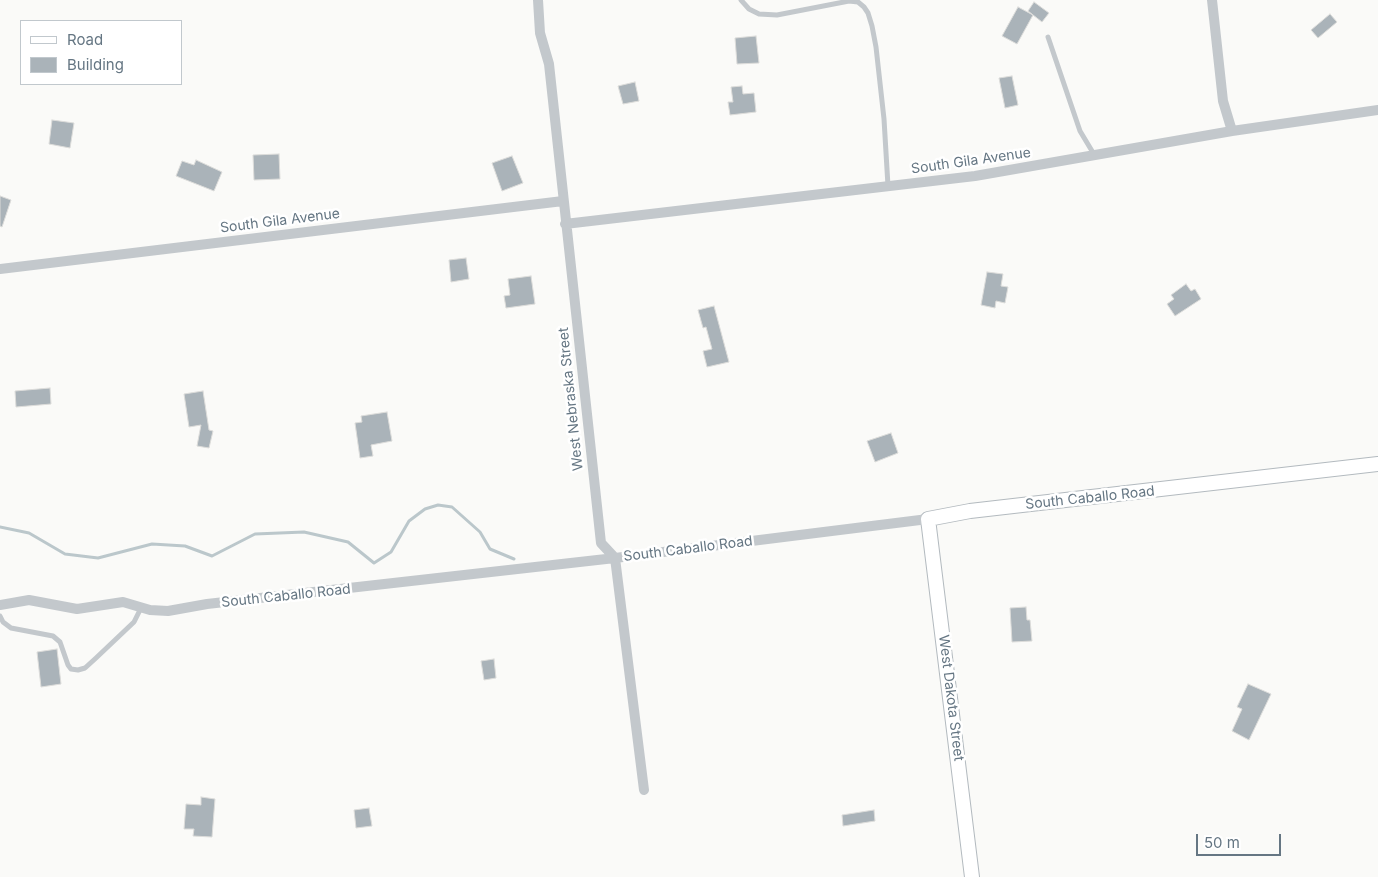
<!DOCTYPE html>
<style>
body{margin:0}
#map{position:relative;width:1378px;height:877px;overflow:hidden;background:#fafaf8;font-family:Inter,sans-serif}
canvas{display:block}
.legend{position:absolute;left:20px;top:20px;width:162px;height:65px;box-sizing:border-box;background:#fff;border:1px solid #c1c8cd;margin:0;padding:6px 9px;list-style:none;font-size:15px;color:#657683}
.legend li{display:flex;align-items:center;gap:10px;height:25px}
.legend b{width:25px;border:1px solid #c1c8cd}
.scale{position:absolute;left:1196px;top:834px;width:85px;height:22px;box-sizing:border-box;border:2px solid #657683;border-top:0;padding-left:6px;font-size:15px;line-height:18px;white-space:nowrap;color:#657683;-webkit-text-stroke:4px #fff;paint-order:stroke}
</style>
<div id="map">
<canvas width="1378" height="877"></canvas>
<ul class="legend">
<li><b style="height:6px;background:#fff"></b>Road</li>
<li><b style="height:14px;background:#aab3b9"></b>Building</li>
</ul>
<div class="scale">50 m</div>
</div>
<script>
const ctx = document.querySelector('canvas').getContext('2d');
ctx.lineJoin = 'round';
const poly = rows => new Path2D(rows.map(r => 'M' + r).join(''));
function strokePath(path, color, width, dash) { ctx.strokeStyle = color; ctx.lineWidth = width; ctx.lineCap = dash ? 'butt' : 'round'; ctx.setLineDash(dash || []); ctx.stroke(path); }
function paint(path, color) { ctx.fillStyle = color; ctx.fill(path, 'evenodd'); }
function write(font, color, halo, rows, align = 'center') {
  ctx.font = font + ' Inter,sans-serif'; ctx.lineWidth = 5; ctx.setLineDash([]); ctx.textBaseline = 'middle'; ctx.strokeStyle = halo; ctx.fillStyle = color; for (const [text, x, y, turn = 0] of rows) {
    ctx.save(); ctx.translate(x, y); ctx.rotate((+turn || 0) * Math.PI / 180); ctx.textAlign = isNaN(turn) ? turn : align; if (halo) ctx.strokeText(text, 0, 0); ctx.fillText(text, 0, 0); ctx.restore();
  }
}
const stream = poly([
 [0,527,29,533,65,554,98,558,152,544,185,546,212,556,255,534,304,532,348,542,374,563,391,552,409,521,425,509,438,505,452,507,480,532,490,549,514,559]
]);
const building = poly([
 [1034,2,1049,13,1042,22,1028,11,1034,2],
 [1018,7,1033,15,1017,44,1002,36,1018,7],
 [1330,14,1337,22,1318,38,1311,30,1330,14],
 [756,36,759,63,737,64,735,38,756,36],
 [1012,76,1018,105,1005,108,999,78,1012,76],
 [635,82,639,101,623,104,618,86,635,82],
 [742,86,743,94,754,93,756,112,730,115,728,102,733,102,731,87,742,86],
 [52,120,74,123,70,148,49,144,52,120],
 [279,154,280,179,254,180,253,155,279,154],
 [512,156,523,183,502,191,492,163,512,156],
 [196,160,222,172,214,191,176,176,182,161,194,165,196,160],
 [0,196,11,200,2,227,0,226,0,196],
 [466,258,469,279,451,282,449,260,466,258],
 [987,272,1003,274,1001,286,1008,287,1005,303,996,301,995,308,981,305,987,272],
 [531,276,535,304,506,308,504,296,510,295,508,279,531,276],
 [1186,284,1191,291,1195,289,1201,299,1175,316,1167,304,1174,299,1171,295,1186,284],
 [714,306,729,362,707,367,703,351,712,349,706,327,703,328,698,310,714,306],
 [50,388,51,404,16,407,15,391,50,388],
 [203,391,209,430,213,431,209,448,197,446,201,425,189,427,184,394,203,391],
 [387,412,392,441,371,445,373,456,360,458,355,423,362,422,361,416,387,412],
 [891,433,898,453,875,462,867,441,891,433],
 [1026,607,1027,620,1030,620,1032,641,1012,642,1010,608,1026,607],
 [57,649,61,684,41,687,37,652,57,649],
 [494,659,496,678,484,680,481,661,494,659],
 [1248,684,1271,694,1249,740,1232,731,1242,709,1237,707,1248,684],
 [201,797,215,799,212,837,193,836,194,829,184,829,186,804,201,805,201,797],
 [369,808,372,826,356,828,354,810,369,808],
 [874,810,875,821,843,826,842,815,874,810]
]);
const lane = poly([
 [741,0,749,9,759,14,777,15,849,1,858,2,864,7,868,13,872,26,876,47,884,119,888,186],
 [1048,37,1080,131,1095,156],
 [0,616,3,622,11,628,53,636,60,642,68,665,71,669,78,670,85,668,96,658,134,622,141,608]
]);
const street = poly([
 [538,0,540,33,549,64,601,543,615,558,644,790],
 [1212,0,1223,101,1232,131],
 [565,224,975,176,1232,131,1378,110],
 [0,269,563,201],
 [0,605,29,600,77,609,123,602,150,610,168,611,207,604,615,558,928,519]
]);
const secondary = poly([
 [972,877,928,519,970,511,1378,464]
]);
const streetNames = [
 ["South Gila Avenue",971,161,-8],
 ["South Gila Avenue",280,221,-7],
 ["West Nebraska Street",571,399,-96],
 ["South Caballo Road",1090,498,-6],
 ["South Caballo Road",688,549,-7],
 ["South Caballo Road",286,596,-6],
 ["West Dakota Street",951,698,83]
];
strokePath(stream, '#bbc7cb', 3);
paint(building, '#aab3b9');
strokePath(building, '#dcdcda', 1);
strokePath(secondary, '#b3babf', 16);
strokePath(lane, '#c3c8cc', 5);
strokePath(street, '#c3c8cc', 10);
strokePath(secondary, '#fff', 14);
write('14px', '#657683', '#fff', streetNames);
</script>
